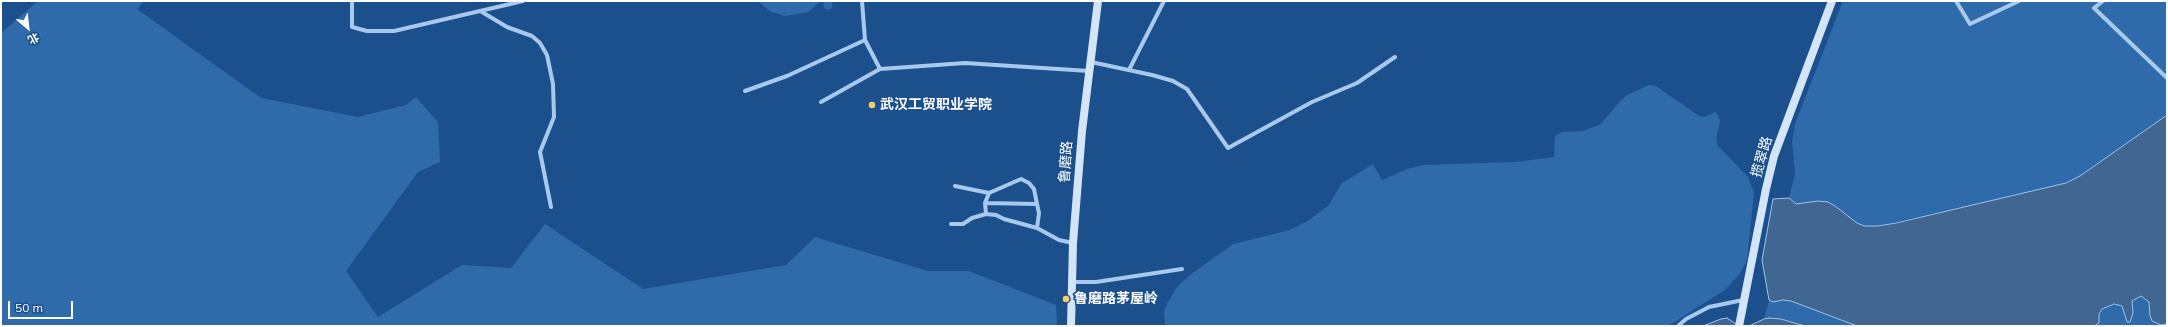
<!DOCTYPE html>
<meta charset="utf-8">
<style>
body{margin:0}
#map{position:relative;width:2168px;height:327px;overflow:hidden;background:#1c508c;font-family:Mulish,"Noto Sans SC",sans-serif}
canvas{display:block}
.frame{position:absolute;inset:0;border:2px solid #fff;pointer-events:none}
.north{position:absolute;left:8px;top:8px;width:40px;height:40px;-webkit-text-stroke:3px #1c508c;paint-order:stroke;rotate:152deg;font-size:11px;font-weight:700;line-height:16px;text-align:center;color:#fff}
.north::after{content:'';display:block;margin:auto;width:14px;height:18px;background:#fff;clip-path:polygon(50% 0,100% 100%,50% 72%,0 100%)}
.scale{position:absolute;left:8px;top:301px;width:65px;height:18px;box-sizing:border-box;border:2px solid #fff;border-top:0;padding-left:5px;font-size:12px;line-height:14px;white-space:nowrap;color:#fff;-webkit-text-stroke:3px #1c508c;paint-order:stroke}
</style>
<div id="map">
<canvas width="2168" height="327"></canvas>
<div class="frame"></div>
<div class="north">北</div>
<div class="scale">50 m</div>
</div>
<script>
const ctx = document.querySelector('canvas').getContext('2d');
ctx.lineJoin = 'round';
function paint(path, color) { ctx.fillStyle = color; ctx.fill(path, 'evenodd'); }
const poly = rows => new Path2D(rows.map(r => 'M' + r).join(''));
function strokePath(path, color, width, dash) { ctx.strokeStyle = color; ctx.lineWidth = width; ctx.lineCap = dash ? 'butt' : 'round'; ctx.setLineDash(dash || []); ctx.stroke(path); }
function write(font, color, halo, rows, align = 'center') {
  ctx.font = font + ' Mulish,"Noto Sans SC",sans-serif'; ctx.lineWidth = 3.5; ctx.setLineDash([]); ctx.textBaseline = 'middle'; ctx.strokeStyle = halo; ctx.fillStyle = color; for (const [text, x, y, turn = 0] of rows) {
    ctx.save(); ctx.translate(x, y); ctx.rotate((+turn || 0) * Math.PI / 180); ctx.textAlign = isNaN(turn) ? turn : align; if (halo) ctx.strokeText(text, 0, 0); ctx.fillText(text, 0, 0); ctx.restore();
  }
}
const green = poly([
 '823.5 5a4.5 4.5 0 1 1 9 0a4.5 4.5 0 1 1-9 0Z',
 [38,1,144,1,137,9,261,98,358,117,406,105,416,97,438,122,440,162,418,172,346,271,378,317,462,265,511,268,545,224,643,289,786,265,815,237,928,271,969,271,1056,305,1057,326,1,326,1,33],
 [758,1,821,1,808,12,786,16,771,12],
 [1843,1,2167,1,2167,115,2080,176,2066,183,2043,189,1878,226,1864,226,1857,223,1835,206,1818,201,1796,204,1789,198,1795,174,1792,141,1795,124],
 [1649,85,1656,86,1699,116,1704,117,1716,112,1720,121,1716,140,1718,146,1748,177,1754,193,1747,260,1740,274,1725,290,1668,326,1165,326,1164,312,1167,304,1176,288,1190,275,1233,244,1290,230,1306,222,1328,206,1342,183,1373,164,1382,180,1407,169,1423,165,1515,162,1554,157,1555,136,1562,132,1583,131,1601,124,1619,102,1627,95],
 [2141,296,2149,302,2150,316,2161,325,2167,324,2167,326,2094,326,2099,321,2099,314,2102,309,2114,304,2122,306,2126,312,2126,319,2132,309,2132,301],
 [1769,300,1773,302,1783,300,1791,301,1857,326,1805,326,1794,322,1764,319]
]);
const water = poly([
 [2167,115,2167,324,2161,325,2152,321,2150,316,2149,302,2141,296,2132,301,2133,313,2130,322,2127,322,2122,306,2114,304,2102,309,2099,314,2099,323,2094,326,1857,326,1791,301,1783,300,1773,302,1769,300,1762,260,1773,199,1789,198,1796,204,1818,201,1828,202,1835,206,1857,223,1864,226,1878,226,1896,223,2066,183,2080,176,2167,115],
 [1727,318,1739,326,1703,326,1721,319,1727,318],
 [1769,318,1781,319,1805,326,1749,326,1764,319,1769,318]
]);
const street = poly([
 [352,1,352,27,367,31,394,31,523,1],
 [862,1,865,40],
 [1956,1,1970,24,2019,1],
 [2103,1,2094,8,2167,78],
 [482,12,507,27,532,36,540,43,547,55,553,84,554,117,540,152,551,207],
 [1091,62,1152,75,1173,81,1187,89,1228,148,1312,102,1357,83,1395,57],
 [1129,70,1164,1],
 [745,91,787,76,865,40,880,69],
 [821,102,880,69,965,63,1089,71],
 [955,186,989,193],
 [985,203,989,193,1021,179,1029,183,1034,189,1037,204],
 [986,214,985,203,1037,204,1039,213,1037,228],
 [951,224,963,224,972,218,986,214,996,215,1004,219,1037,228,1059,240,1073,243],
 [1072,282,1096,282,1182,269],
 [1678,326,1686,319,1709,307,1743,300]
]);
const secondary = poly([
 [1071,326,1073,243,1082,131,1098,1],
 [1739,326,1766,189,1774,156,1832,1]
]);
const markers = [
 [872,105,4,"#fdcd66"],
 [1066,299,4,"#fdcd66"]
];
const poiNames = [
 ["武汉工贸职业学院",880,105],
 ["鲁磨路茅屋岭",1074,299]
];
const streetNames = [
 ["揽翠路",1762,157,-74],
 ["鲁磨路",1066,162,-86]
];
paint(green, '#2f6aaa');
paint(water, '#406691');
strokePath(water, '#9bc4ef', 1);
strokePath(street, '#a8c9ed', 4);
strokePath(secondary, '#d4e5f9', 8);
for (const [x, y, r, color] of markers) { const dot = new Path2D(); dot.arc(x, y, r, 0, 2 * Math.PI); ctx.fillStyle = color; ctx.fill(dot); strokePath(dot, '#1c508c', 1.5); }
write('bold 14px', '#fff', '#1c508c', poiNames, 'left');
write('14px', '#fff', '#1c508c', streetNames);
</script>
